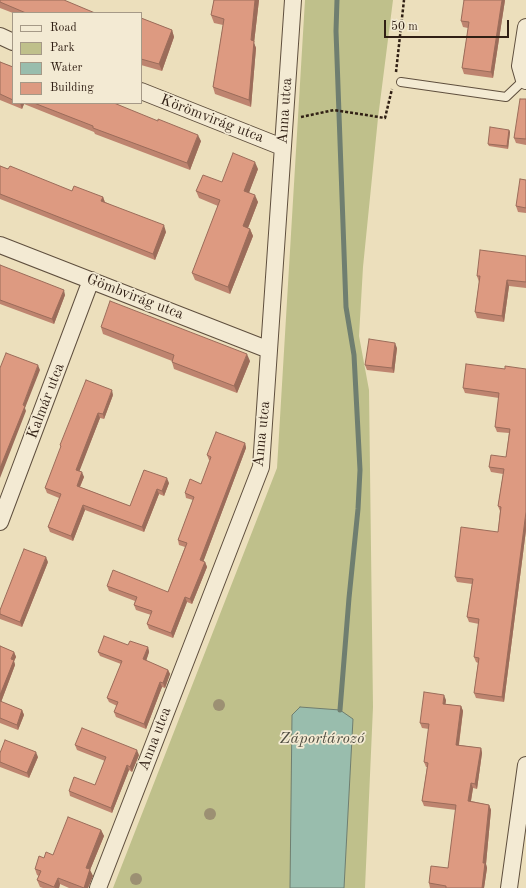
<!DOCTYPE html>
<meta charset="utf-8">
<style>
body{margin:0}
#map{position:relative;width:526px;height:888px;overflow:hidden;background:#ecdfbc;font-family:"Old Standard TT",serif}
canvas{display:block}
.legend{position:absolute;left:12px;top:12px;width:130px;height:92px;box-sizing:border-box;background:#f3ead3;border:1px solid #a59987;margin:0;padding:5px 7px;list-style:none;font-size:12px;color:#301f14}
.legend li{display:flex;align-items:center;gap:8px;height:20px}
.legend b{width:20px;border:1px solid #a59987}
.scale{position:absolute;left:384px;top:20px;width:125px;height:18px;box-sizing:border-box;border:2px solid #301f14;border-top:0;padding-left:5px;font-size:12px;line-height:14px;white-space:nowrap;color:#301f14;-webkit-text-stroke:3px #f3ead3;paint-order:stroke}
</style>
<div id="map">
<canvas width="526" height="888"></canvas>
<ul class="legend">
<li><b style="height:5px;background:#f3ead3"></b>Road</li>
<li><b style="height:11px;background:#bfc08b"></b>Park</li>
<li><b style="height:11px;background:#99bdad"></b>Water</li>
<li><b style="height:11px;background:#dd9a81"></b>Building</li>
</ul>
<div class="scale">50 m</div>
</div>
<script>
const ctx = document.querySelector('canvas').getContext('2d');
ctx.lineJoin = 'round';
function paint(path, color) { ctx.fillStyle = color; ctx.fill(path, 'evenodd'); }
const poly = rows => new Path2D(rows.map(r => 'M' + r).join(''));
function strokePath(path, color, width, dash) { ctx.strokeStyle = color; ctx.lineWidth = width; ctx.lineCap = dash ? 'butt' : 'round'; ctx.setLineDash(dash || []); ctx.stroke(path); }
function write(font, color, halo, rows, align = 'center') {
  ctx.font = font + ' "Old Standard TT",serif'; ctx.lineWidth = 3.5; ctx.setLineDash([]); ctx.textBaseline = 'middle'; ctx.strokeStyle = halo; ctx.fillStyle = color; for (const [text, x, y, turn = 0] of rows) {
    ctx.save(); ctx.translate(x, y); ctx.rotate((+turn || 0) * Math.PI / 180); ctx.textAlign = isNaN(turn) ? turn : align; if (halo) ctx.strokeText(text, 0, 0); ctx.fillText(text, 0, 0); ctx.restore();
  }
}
const green = poly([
 [305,0,393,0,378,118,363,267,359,336,369,390,373,707,365,888,113,888,277,468]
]);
const water = poly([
 [300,707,340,710,353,719,344,888,290,888,292,715,300,707]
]);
const stream = poly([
 [337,0,336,31,346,307,354,355,360,470,358,509,349,598,340,710]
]);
const path = poly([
 [396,72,404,0],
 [301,117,334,110,385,118,392,89]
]);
const service = poly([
 [401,82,506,97,524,80]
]);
const minor = poly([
 [526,27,520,66,524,80,526,81],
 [0,36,13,42],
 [141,91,282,147],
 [0,245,269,350],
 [0,522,91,280],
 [98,888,261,467,293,0],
 [509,888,526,765]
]);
const trees = [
 [219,705],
 [210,814],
 [136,879]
];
const wall = poly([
 [0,0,95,13,13,13,0,8],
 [214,0,259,0,254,43,256,48,251,107,215,94,213,87,223,25,214,23,211,15],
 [505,0,493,78,464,74,462,68,468,28,463,27,461,21],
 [141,18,172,30,174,37,162,71,141,65],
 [0,62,13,67,13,103,114,103,201,141,190,170,95,134,94,132,24,104,22,109,0,100],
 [526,99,526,145,516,143,514,138],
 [509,130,510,132,508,149,489,146,488,144],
 [0,166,72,191,103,197,105,202,166,232,155,260,0,199],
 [258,169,249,192,258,202,248,228,250,229,253,236,230,294,195,280,192,273,218,206,199,198,196,191],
 [526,180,526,213,518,212,516,206],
 [526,256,526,288,509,286,504,322,477,318,475,312,479,282,477,276],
 [0,265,65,295,54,324,0,304],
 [101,327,250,361,237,393,174,369,172,362,172,361,103,334],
 [397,348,394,373,367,370,365,365],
 [505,369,526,369,526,530,504,702,476,698,474,693,478,663,476,662,474,657,479,624,469,622,467,617,472,584,457,582,455,577,498,532,500,511,498,506,503,474,491,472,489,467,506,457,509,433,497,432,495,427,499,398,465,393,463,388],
 [113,395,104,419,100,418,79,471,84,477,80,487,130,506,144,470,169,483,164,496,159,494,144,532,85,510,73,541,50,532,48,527,59,498,47,493,45,488,61,448,60,445],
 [245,443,246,448,203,562,205,562,207,567,192,604,187,602,173,638,149,629,147,624,151,615,136,610,134,605,135,601,109,591,107,586,168,592,185,547,179,545,178,540,193,500,186,498,185,493,201,484,210,460,209,460,207,455],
 [48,562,22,627,0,619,0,610],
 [128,645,148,647,149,652,146,661,168,670,170,674,165,688,162,687,146,729,116,717,114,712,117,706,109,702,107,698,121,664,100,656,98,652],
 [0,646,14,652,16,657,14,661,15,665,1,702,22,710,24,715,18,730,0,723],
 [446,700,445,704,461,706,463,711,459,745,481,748,482,753,477,789,473,788,471,801,489,805,491,810,486,864,487,868,484,888,430,888,429,883,448,868,456,810,424,806,422,801,427,767,426,767,424,762,429,729,422,728,420,723],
 [75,745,139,755,132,772,129,770,112,813,70,796,69,791,95,785,105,761,77,750],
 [0,753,38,757,29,778,0,767],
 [101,830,104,836,90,870,93,876,88,888,69,888,60,884,59,888,43,888,40,887,37,880,39,876,37,875,35,869,44,858,53,855]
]);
const shadedWall = poly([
 [255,0,259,0,254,43,256,48,251,107,249,100,251,40],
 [502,0,505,0,493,78,491,72],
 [172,30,174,37,162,71,159,64],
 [20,103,24,103,24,104,22,109],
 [509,130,510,132,508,149,507,146],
 [198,135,201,141,190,170,187,163],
 [255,162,258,169,247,198,244,191],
 [255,195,258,202,246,233,243,226],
 [103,197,105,203,101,201],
 [164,225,166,232,155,260,153,254],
 [250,229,253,236,230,294,228,287],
 [507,280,509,286,504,322,502,316],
 [64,290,65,295,54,324,52,319],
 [395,343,397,348,394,373,392,368],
 [247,354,250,361,237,393,234,386],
 [38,365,40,370,25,408,26,411,0,478,0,468,23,405],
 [112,390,113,395,104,419,103,414],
 [98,413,100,418,78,475,76,470],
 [245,443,246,448,202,565,200,560],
 [82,472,84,477,78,491,77,486],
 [167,478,169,483,164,496,162,491],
 [157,489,159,494,144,532,142,527],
 [83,505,85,510,73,541,71,536],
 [526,512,526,530,504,702,502,697],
 [46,557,48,562,22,627,20,622],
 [205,562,207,567,192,604,190,599],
 [185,597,187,602,173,638,171,633],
 [148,647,149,652,145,664,143,659],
 [14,652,16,657,14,661,15,665,0,705,0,695],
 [168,670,170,674,165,688,163,683],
 [160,682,162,687,146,729,144,724],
 [444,695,446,700,445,709,443,704],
 [461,706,463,711,458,750,456,745],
 [22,710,24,715,18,730,17,725],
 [481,748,482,753,477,789,475,784],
 [137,750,139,755,132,772,130,767],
 [36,752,38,757,29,778,27,773],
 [127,765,129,770,112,813,111,808],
 [471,783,473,788,470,806,468,801],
 [489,805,491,810,486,864,487,868,484,888,482,888,483,863],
 [101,830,104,836,90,870,93,876,88,888,84,888,86,868],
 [58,878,60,884,59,888,55,888,54,887]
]);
const building = poly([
 [0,0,64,0,95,13,26,13,0,2,0,0],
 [214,0,255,0,251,40,254,41,249,100,213,87,224,19,211,15,214,0],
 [464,0,502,0,491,72,462,68,469,22,461,21,464,0],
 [141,18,172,30,159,64,141,59,141,18],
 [0,62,13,67,13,100,0,94,0,62],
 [520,99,526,99,526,139,514,138,520,99],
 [34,103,114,103,158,121,158,119,198,135,187,163,93,128,93,126,34,103],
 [490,127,509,130,507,146,488,144,490,127],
 [233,153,255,162,244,191,255,195,243,226,250,229,228,287,192,273,220,200,196,191,203,175,222,182,233,153],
 [0,166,8,169,10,166,72,191,74,186,103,197,101,201,164,225,153,254,0,194,0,166],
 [520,179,526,180,526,208,516,206,520,179],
 [480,250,526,256,526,282,507,280,502,316,475,312,480,276,477,276,480,250],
 [0,265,64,290,52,319,0,300,0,265],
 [110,301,247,354,234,386,172,362,174,355,101,327,110,301],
 [369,339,395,343,392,368,365,365,369,339],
 [6,353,38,365,23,405,25,406,0,468,0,368,6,353],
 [466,364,505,369,505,366,526,369,526,512,502,697,474,693,479,658,474,657,479,619,467,617,473,579,455,577,461,527,498,532,501,507,498,506,504,469,489,467,491,455,506,457,510,429,495,427,499,393,463,388,466,364],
 [86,380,112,390,103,414,98,413,76,470,82,472,77,486,130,506,144,470,167,478,162,491,157,489,142,527,83,505,71,536,48,527,61,494,45,488,61,446,60,445,86,380],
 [216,432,245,443,200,560,205,562,190,599,185,597,171,633,147,624,152,611,134,605,137,597,107,586,113,570,168,592,187,543,178,540,194,497,185,493,190,479,201,484,211,457,207,455,216,432],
 [24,549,46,557,20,622,0,614,0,610,24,549],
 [104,636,128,645,130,641,148,647,143,659,168,670,163,683,160,682,144,724,114,712,118,702,107,698,122,661,98,652,104,636],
 [0,646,14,652,11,659,14,660,0,695,0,646],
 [424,692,444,695,443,704,461,706,456,745,481,748,475,784,471,783,468,801,489,805,483,863,485,863,482,888,446,888,446,886,429,883,431,866,448,868,456,805,422,801,428,763,424,762,429,724,420,723,424,692],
 [0,701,22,710,17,725,0,718,0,701],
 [82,728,137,750,130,767,127,765,111,808,69,791,74,777,95,785,106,757,75,745,82,728],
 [5,740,36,752,27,773,0,762,0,753,5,740],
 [68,817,101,830,86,868,90,869,84,888,58,878,54,887,37,880,41,871,35,869,39,856,44,858,46,852,53,855,68,817]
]);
const streetNames = [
 ["Anna utca",285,111,-86],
 ["Körömvirág utca",212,119,21],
 ["Gömbvirág utca",135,297,21],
 ["Kalmár utca",46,401,-69],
 ["Anna utca",262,434,-84],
 ["Anna utca",155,739,-69]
];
const waterNames = [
 ["Záportározó",322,739]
];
paint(green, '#bfc08b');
paint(water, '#99bdad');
strokePath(water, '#6f7e70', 1);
strokePath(stream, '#6f7e70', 5);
strokePath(service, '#5f4f3e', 10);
strokePath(minor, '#5f4f3e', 18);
strokePath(path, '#301f14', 2.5, [3, 2]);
strokePath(service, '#f3ead3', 8);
strokePath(minor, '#f3ead3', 16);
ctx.fillStyle = '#9c9073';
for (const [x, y] of trees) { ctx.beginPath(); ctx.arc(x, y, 6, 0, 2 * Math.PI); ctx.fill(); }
paint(wall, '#be846f');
paint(shadedWall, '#9b6c5a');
paint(building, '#dd9a81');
strokePath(building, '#9b6c5a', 1);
write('15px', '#301f14', '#f3ead3', streetNames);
write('italic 16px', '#504e42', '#f3ead3', waterNames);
</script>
